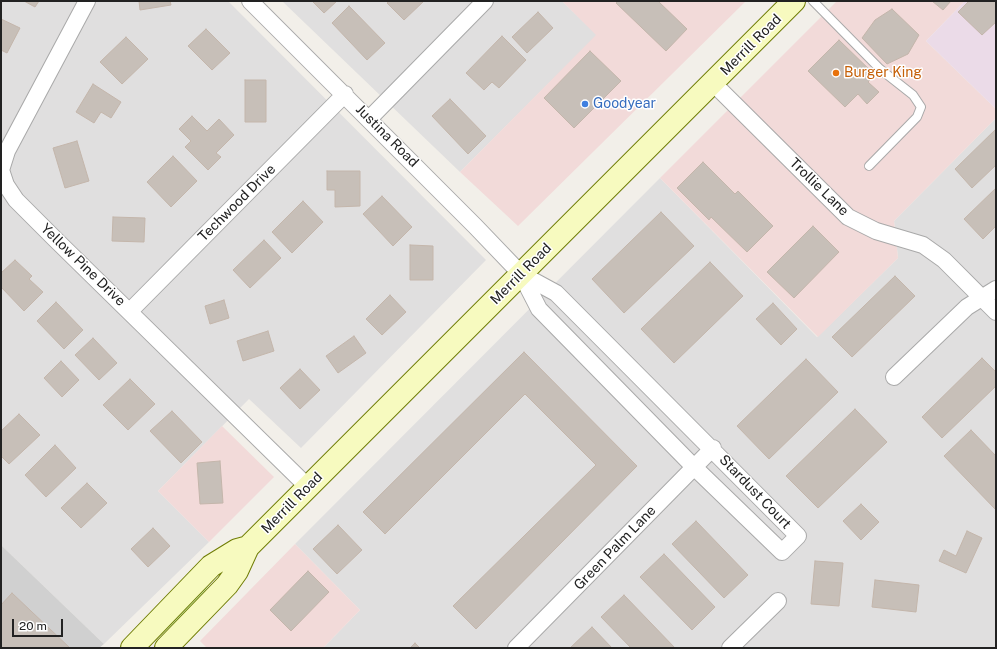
<!DOCTYPE html>
<style>
body{margin:0}
#map{position:relative;width:997px;height:649px;overflow:hidden;background:#f2efe9;font-family:"Public Sans",sans-serif}
canvas{display:block}
.frame{position:absolute;inset:0;border:2px solid #222;pointer-events:none}
.scale{position:absolute;left:12px;top:619px;width:51px;height:18px;box-sizing:border-box;border:2px solid #222;border-top:0;padding-left:5px;font-size:12px;line-height:14px;white-space:nowrap;color:#222;-webkit-text-stroke:3px #fff;paint-order:stroke}
</style>
<div id="map">
<canvas width="997" height="649"></canvas>
<div class="frame"></div>
<div class="scale">20 m</div>
</div>
<script>
const ctx = document.querySelector('canvas').getContext('2d');
ctx.lineJoin = 'round';
function paint(path, color) { ctx.fillStyle = color; ctx.fill(path, 'evenodd'); }
const poly = rows => new Path2D(rows.map(r => 'M' + r).join(''));
function strokePath(path, color, width, dash) { ctx.strokeStyle = color; ctx.lineWidth = width; ctx.lineCap = dash ? 'butt' : 'round'; ctx.setLineDash(dash || []); ctx.stroke(path); }
function write(font, color, halo, rows, align = 'center') {
  ctx.font = font + ' "Public Sans",sans-serif'; ctx.lineWidth = 3; ctx.setLineDash([]); ctx.textBaseline = 'middle'; ctx.strokeStyle = halo; ctx.fillStyle = color; for (const [text, x, y, turn = 0] of rows) {
    ctx.save(); ctx.translate(x, y); ctx.rotate((+turn || 0) * Math.PI / 180); ctx.textAlign = isNaN(turn) ? turn : align; if (halo) ctx.strokeText(text, 0, 0); ctx.fillText(text, 0, 0); ctx.restore();
  }
}
const residential = poly([
 [1,1,228,1,486,260,301,448,249,399,158,491,209,542,104,644,1,545],
 [282,1,562,1,597,35,460,172],
 [996,118,996,648,323,648,360,610,295,544,660,178,817,337,898,258,894,221]
]);
const commercial = poly([
 [562,1,746,1,518,226,460,172,596,35],
 [837,1,965,1,926,41,996,109,996,118,894,221,898,258,818,337,660,178],
 [222,426,274,477,209,542,158,491],
 [295,544,360,610,323,648,207,648,200,641]
]);
const industrial = poly([
 [965,1,996,1,996,109,926,41]
]);
const religious = poly([
 [1,545,104,644,99,648,1,648]
]);
const grass = poly([
 [212,579,202,597,155,641,154,639]
]);
const building = poly([
 [24,1,39,1,35,7,24,1],
 [139,1,170,1,171,5,140,10,139,1],
 [312,1,337,1,324,13,312,1],
 [389,1,424,1,404,20,387,3,389,1],
 [618,1,658,1,687,29,666,51,616,3,618,1],
 [932,1,951,1,943,10,932,1],
 [969,1,996,1,996,22,982,35,958,12,969,1],
 [349,6,385,43,367,60,332,23,349,6],
 [892,9,919,35,908,54,887,64,862,38,875,20,892,9],
 [538,12,553,28,527,53,512,37,538,12],
 [1,19,20,28,7,53,1,50,1,19],
 [206,29,230,53,212,70,188,46,206,29],
 [502,36,526,60,499,88,492,82,484,90,466,73,502,36],
 [126,37,148,59,122,84,100,62,126,37],
 [839,40,875,75,868,82,879,92,867,104,858,94,845,107,808,71,839,40],
 [590,51,621,81,574,128,544,98,590,51],
 [245,80,266,80,266,122,245,122,245,80],
 [93,84,121,102,111,118,101,112,94,123,76,112,93,84],
 [450,99,486,136,468,154,432,116,450,99],
 [192,116,207,131,219,119,234,135,216,153,221,157,208,170,185,147,191,141,179,129,192,116],
 [996,129,996,165,972,188,955,169,996,129],
 [77,141,89,181,65,188,53,148,77,141],
 [173,156,197,181,171,207,147,182,173,156],
 [703,162,735,194,738,191,773,226,747,252,711,217,709,220,677,188,703,162],
 [327,171,360,171,360,206,335,207,335,190,327,190,327,171],
 [996,188,996,226,983,239,964,219,996,188],
 [382,196,412,227,393,246,363,214,382,196],
 [303,201,323,222,292,253,272,232,303,201],
 [661,212,694,246,624,313,592,279,661,212],
 [113,217,145,218,144,242,112,241,113,217],
 [813,226,839,252,794,298,767,272,813,226],
 [264,240,281,258,250,288,233,270,264,240],
 [410,245,433,246,433,280,410,280,410,245],
 [15,260,32,276,29,279,43,292,24,311,1,287,1,273,15,260],
 [710,262,743,296,674,363,641,329,710,262],
 [895,276,915,296,852,357,832,337,895,276],
 [390,295,406,312,382,335,366,319,390,295],
 [224,300,229,318,210,324,205,306,224,300],
 [56,302,83,330,64,349,37,321,56,302],
 [773,303,797,329,781,345,756,319,773,303],
 [268,331,274,351,243,361,237,341,268,331],
 [354,336,366,353,338,373,326,356,354,336],
 [93,338,117,363,99,380,75,355,93,338],
 [524,352,637,466,476,629,453,606,596,465,525,394,385,534,363,512,524,352],
 [982,358,996,372,996,386,942,438,922,417,982,358],
 [806,359,838,392,769,459,737,426,806,359],
 [61,361,79,380,62,397,44,378,61,361],
 [300,369,320,390,300,409,280,388,300,369],
 [130,379,155,404,128,430,103,405,130,379],
 [855,409,887,442,818,508,786,476,855,409],
 [172,411,202,442,181,463,150,431,172,411],
 [19,414,40,435,9,464,1,456,1,431,19,414],
 [971,430,996,456,996,510,944,456,971,430],
 [55,445,76,468,46,497,25,475,55,445],
 [220,461,223,503,200,504,197,463,220,461],
 [87,483,107,503,81,528,61,508,87,483],
 [861,504,879,522,861,540,843,521,861,504],
 [696,521,748,575,724,598,672,544,696,521],
 [338,525,362,550,337,574,313,549,338,525],
 [153,528,170,546,148,567,131,549,153,528],
 [967,531,982,538,966,573,939,561,944,550,956,556,967,531],
 [664,554,715,607,692,630,640,577,664,554],
 [815,561,843,563,839,606,811,604,815,561],
 [308,571,329,592,291,631,270,610,308,571],
 [875,580,919,585,916,612,872,607,875,580],
 [12,593,70,648,1,648,1,605,12,593],
 [624,595,675,648,631,648,601,617,624,595],
 [592,627,612,648,570,648,592,627],
 [415,643,420,648,410,648,415,643]
]);
const lane = poly([
 [813,1,880,69,913,95,921,107,917,117,869,166]
]);
const street = poly([
 [87,1,7,151,1,170,6,185,16,200,55,239,308,487],
 [250,1,475,226,521,274,539,309,694,467,782,552,798,536,556,293,521,274],
 [713,83,848,217,876,231,923,245,944,260,996,312],
 [369,119,485,1],
 [130,311,345,94],
 [894,377,967,307,996,289],
 [516,648,713,448],
 [730,648,778,601]
]);
const secondary = poly([
 [132,648,211,566,237,550,248,547],
 [166,648,227,585,237,571,248,547,794,1]
]);
const markers = [
 [836,73,4,"#e8710a"],
 [585,104,4,"#3f7fe0"]
];
const streetNames = [
 ["Merrill Road",751,45,-45],
 ["Justina Road",387,136,45],
 ["Trollie Lane",819,187,44],
 ["Techwood Drive",237,203,-45],
 ["Yellow Pine Drive",83,265,44],
 ["Merrill Road",521,274,-45],
 ["Stardust Court",755,492,46],
 ["Merrill Road",292,503,-45],
 ["Green Palm Lane",615,548,-46]
];
const foodNames = [
 ["Burger King",844,73]
];
const shopNames = [
 ["Goodyear",593,104]
];
paint(residential, '#e0dfdf');
paint(commercial, '#f2dad9');
paint(industrial, '#ebdbe8');
paint(religious, '#d0d0d0');
paint(grass, '#cdebb0');
paint(building, '#c7bfb8');
strokePath(building, '#c4b6ab', 1);
strokePath(lane, '#a9a9a9', 10);
strokePath(street, '#a9a9a9', 18);
strokePath(secondary, '#707d05', 24);
strokePath(lane, '#fff', 8);
strokePath(street, '#fff', 16);
strokePath(secondary, '#f7fabf', 22);
for (const [x, y, r, color] of markers) { const dot = new Path2D(); dot.arc(x, y, r, 0, 2 * Math.PI); ctx.fillStyle = color; ctx.fill(dot); strokePath(dot, '#fff', 1.5); }
write('14px', '#222', '#fff', streetNames);
write('14px', '#c56008', '#fff', foodNames, 'left');
write('14px', '#366cbe', '#fff', shopNames, 'left');
</script>
